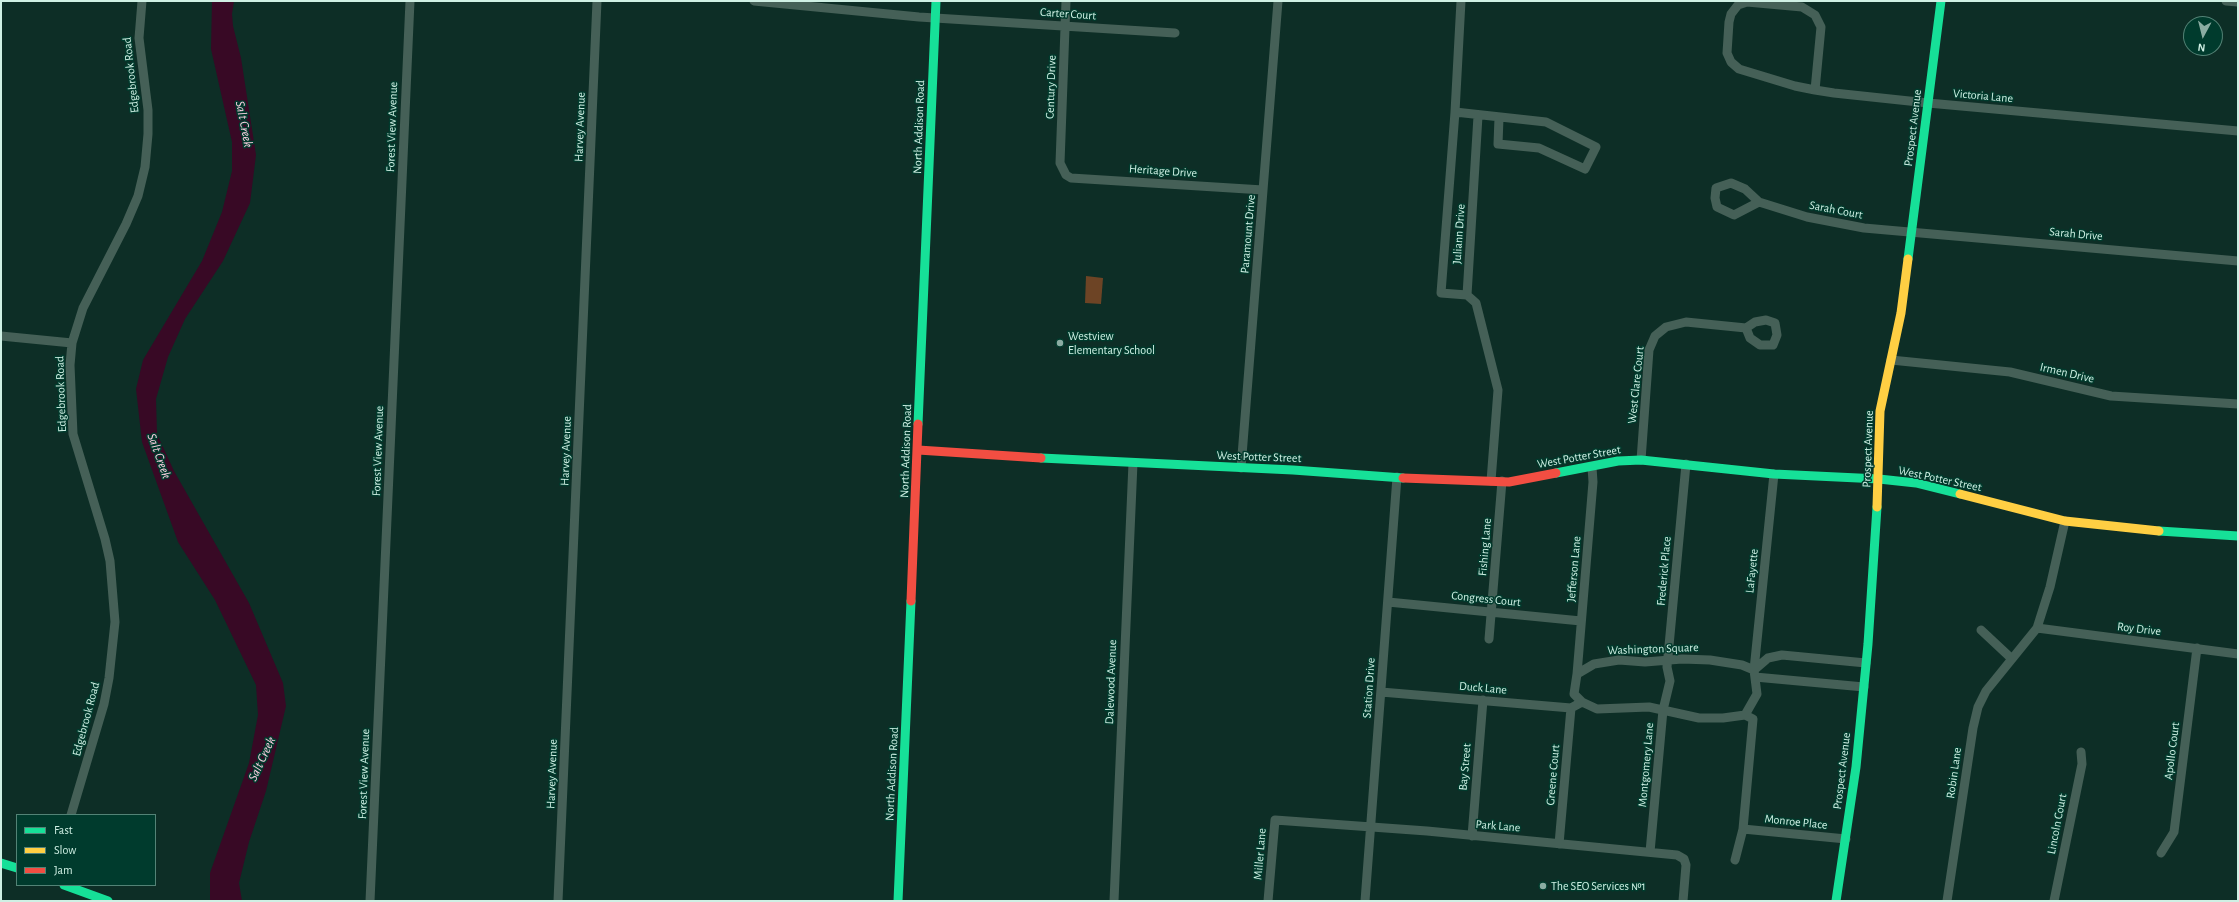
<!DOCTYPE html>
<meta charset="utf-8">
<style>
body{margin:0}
#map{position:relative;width:2239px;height:902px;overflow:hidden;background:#0d2e26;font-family:"Alegreya Sans",sans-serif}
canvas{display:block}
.frame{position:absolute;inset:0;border:2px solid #cff0e4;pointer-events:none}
.legend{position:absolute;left:16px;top:814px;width:140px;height:72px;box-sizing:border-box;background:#003b2d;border:1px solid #538376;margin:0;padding:5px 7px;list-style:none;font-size:12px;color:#cff0e4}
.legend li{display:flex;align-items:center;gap:8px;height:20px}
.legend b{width:20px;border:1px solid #538376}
.north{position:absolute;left:2183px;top:16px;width:40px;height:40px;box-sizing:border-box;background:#003b2d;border:1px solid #538376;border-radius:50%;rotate:187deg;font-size:11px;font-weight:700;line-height:16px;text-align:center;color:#cff0e4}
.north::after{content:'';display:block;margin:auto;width:14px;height:18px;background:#8baca2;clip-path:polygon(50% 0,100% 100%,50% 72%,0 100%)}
</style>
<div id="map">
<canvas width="2239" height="902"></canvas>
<div class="frame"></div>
<ul class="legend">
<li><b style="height:5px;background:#16e098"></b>Fast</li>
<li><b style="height:5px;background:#ffcf43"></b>Slow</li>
<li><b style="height:5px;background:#f24e42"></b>Jam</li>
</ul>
<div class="north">N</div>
</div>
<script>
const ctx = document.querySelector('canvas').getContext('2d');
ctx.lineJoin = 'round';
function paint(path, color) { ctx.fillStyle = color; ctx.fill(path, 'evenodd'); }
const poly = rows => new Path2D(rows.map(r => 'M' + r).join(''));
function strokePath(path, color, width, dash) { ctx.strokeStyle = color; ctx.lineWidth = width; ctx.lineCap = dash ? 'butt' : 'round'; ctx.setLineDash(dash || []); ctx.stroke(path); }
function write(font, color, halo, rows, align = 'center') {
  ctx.font = font + ' "Alegreya Sans",sans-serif'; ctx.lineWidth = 3; ctx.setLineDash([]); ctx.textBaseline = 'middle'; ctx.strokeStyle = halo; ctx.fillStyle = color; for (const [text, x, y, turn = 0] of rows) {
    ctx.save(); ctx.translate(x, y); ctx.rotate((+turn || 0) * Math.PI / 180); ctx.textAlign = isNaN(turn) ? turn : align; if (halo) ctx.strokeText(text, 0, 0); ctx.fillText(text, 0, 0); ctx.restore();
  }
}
const green = poly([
 [1086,276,1103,278,1101,304,1085,303]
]);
const water = poly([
 [212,1,234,1,232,14,233,26,241,58,256,155,250,203,223,261,185,319,168,357,156,399,157,434,174,471,249,603,283,683,286,706,266,791,249,842,239,883,242,901,210,901,210,873,249,763,258,715,256,685,215,600,178,542,142,442,136,389,143,360,202,261,222,212,232,171,232,142,211,49]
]);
const street = poly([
 [754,1,919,17,1175,33],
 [1066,1,1060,163,1066,175,1071,178,1263,190],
 [1461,1,1455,112,1546,122,1596,147,1585,169,1539,148,1498,144,1499,118],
 [2226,1,2238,2],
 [1815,90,1821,27,1815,15,1802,7,1747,2,1738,5,1731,14,1729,22,1727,53,1731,62,1739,69,1795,86,1815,90,1834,93,1928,103,2238,131],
 [1455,112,1441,293,1467,295],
 [1478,116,1467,295,1476,303,1498,390,1491,481],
 [1759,202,1734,215,1717,207,1715,198,1716,188,1731,183,1745,189,1759,202,1807,217,1864,228,2238,261],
 [1,336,72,343],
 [1891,360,2010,372,2111,396,2238,404],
 [1641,460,1649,350,1655,336,1666,327,1686,322,1746,328,1750,338,1760,345,1773,345,1777,335,1775,323,1766,320,1755,322,1746,328],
 [1241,468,1278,1],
 [1388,602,1581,621],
 [2037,628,2238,654],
 [1981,630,2012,659],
 [1489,639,1502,481],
 [1754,670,1742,665,1710,660,1682,659,1645,662,1619,660,1594,664,1577,674,1574,694,1582,702,1597,709,1649,707,1699,718,1723,718,1745,715,1757,694,1754,670,1774,474],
 [1754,670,1768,658,1782,655,1866,663],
 [1577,674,1593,482,1592,467],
 [1755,677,1864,687],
 [1381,692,1571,708,1582,702],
 [71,815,104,704,109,678,115,622,110,561,105,539,73,434,70,365,72,343,83,308,126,224,138,196,145,167,148,134,148,110,139,38,142,1],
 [1743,829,1846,839],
 [1472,836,1483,700],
 [1559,844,1571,708],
 [1650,852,1663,710,1670,681,1667,667,1686,464],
 [2161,853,2174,832,2197,648],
 [1735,860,1743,829,1753,719,1745,715],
 [370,901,410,1],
 [558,901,597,1],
 [1114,901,1133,463],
 [1268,901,1275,820,1427,831,1677,855,1684,859,1686,865,1683,901],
 [1365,901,1397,477],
 [1947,901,1973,728,1978,707,1986,691,2037,628,2050,587,2065,521],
 [2054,901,2082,764,2081,752]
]);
const fast = poly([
 [1908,259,1941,1],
 [918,424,936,1],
 [1041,458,1293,470,1403,478],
 [1556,473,1618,461,1641,460,1774,474,1879,479,1916,483,1960,494],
 [2159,531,2238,536],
 [1,863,17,868],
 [64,885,108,901],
 [898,901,911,601],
 [1836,901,1856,767,1868,644,1877,507]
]);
const slow = poly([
 [1960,494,2065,521,2159,531],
 [1877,507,1880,411,1901,313,1908,259]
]);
const jam = poly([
 [918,450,1041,458],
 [1403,478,1509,482,1556,473],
 [911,601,918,424]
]);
const markers = [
 [1060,343,4,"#8baca2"],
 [1543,886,4,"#8baca2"]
];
const streetNames = [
 ["Carter Court",1068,14,4],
 ["Edgebrook Road",131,75,-96],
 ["Century Drive",1051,87,-88],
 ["Victoria Lane",1983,96,5],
 ["Forest View Avenue",392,127,-88],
 ["Harvey Avenue",580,127,-88],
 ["North Addison Road",919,127,-88],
 ["Prospect Avenue",1913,128,-83],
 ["Heritage Drive",1163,171,4],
 ["Sarah Court",1836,210,11],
 ["Paramount Drive",1248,234,-85],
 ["Juliann Drive",1459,234,-86],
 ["Sarah Drive",2076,234,5],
 ["Irmen Drive",2067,373,13],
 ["West Clare Court",1636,385,-84],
 ["Edgebrook Road",61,394,-92],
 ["Prospect Avenue",1868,449,-88],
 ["Forest View Avenue",378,451,-88],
 ["Harvey Avenue",566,451,-88],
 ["North Addison Road",906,451,-88],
 ["West Potter Street",1259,457,2],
 ["West Potter Street",1579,457,-10],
 ["West Potter Street",1940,479,12],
 ["Fishing Lane",1485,547,-85],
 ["Jefferson Lane",1574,569,-85],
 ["Frederick Place",1664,571,-85],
 ["LaFayette",1752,571,-84],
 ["Congress Court",1486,599,6],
 ["Roy Drive",2139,629,7],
 ["Washington Square",1653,649,-2],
 ["Dalewood Avenue",1111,682,-88],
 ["Station Drive",1369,688,-86],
 ["Duck Lane",1483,688,5],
 ["Edgebrook Road",86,719,-75],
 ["Apollo Court",2172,751,-83],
 ["Montgomery Lane",1646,765,-85],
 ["Bay Street",1465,767,-85],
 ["Prospect Avenue",1842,771,-83],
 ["Robin Lane",1954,773,-82],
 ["Forest View Avenue",364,774,-88],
 ["Harvey Avenue",552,774,-88],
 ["North Addison Road",892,774,-87],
 ["Greene Court",1553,775,-85],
 ["Monroe Place",1796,822,6],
 ["Lincoln Court",2057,824,-79],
 ["Park Lane",1498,826,5],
 ["Miller Lane",1260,854,-85]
];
const poiNames = [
 ["Westview",1068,336],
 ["Elementary School",1068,350],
 ["The SEO Services №1",1551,886]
];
const waterNames = [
 ["Salt Creek",244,124,79],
 ["Salt Creek",159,456,70],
 ["Salt Creek",262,759,-65]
];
paint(green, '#6d4425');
paint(water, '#380925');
strokePath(street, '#456057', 9);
strokePath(fast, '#16e098', 9);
strokePath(slow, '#ffcf43', 9);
strokePath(jam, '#f24e42', 9);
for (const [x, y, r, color] of markers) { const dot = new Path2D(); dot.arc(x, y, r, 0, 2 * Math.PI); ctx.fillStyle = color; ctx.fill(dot); strokePath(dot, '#003b2d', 1.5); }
write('12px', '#cff0e4', '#003b2d', streetNames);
write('12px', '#cff0e4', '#003b2d', poiNames, 'left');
write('italic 13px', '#fdcfe2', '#003b2d', waterNames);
</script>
